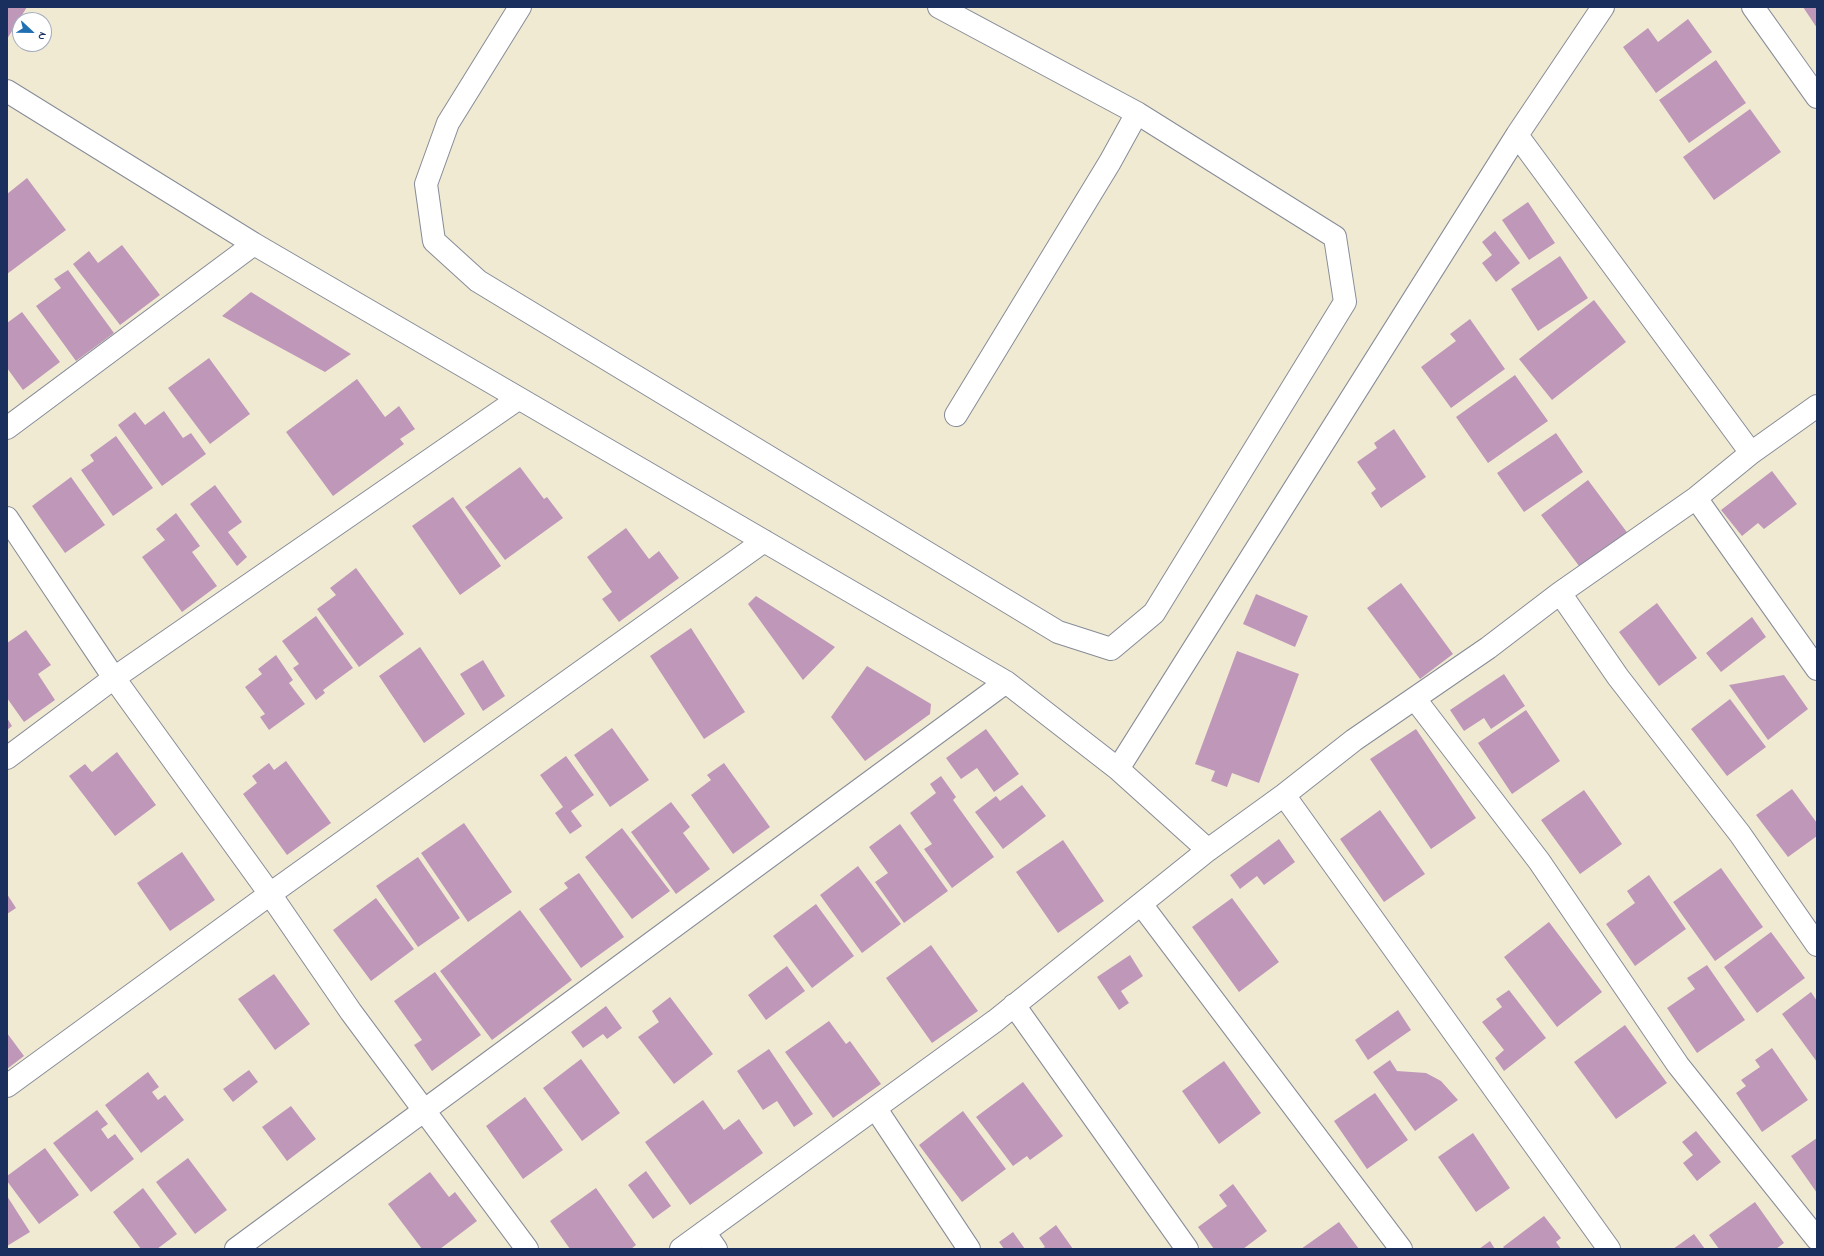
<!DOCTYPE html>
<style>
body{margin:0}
#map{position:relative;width:1824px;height:1256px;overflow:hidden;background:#f1ead2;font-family:"Indie Flower",sans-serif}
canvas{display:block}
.frame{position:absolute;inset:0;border:8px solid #1b2f5e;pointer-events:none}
.north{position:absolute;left:12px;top:12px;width:40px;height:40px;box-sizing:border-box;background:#fff;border:1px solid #a4acbf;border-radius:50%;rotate:112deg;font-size:11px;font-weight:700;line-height:16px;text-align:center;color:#1b2f5e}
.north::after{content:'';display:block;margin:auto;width:14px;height:18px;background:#1f6fb2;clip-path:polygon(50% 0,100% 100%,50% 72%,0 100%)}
</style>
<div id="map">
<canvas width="1824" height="1256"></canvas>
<div class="frame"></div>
<div class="north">N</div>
</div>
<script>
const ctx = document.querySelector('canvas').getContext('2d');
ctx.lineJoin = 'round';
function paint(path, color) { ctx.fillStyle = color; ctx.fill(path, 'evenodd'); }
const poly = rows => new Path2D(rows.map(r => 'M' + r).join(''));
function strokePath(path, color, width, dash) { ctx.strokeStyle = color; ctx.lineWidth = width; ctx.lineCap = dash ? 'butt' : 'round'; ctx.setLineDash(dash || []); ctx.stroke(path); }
const building = poly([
 [7,7,27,7,7,39],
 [1803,7,1817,7,1817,28],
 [1688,19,1712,52,1656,93,1623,47,1648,28,1658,42],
 [1716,60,1746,103,1689,143,1659,100],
 [1750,109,1781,152,1714,200,1683,157],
 [27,178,66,230,7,274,7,194],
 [1528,202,1555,243,1529,260,1502,220],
 [1495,231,1520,263,1496,282,1482,263,1492,255,1482,242],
 [122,245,160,295,120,325,73,264,89,251,98,263],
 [1560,256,1588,298,1538,331,1511,289],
 [68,270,114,333,76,361,36,306,61,288,54,279],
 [251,292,351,354,325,372,222,316],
 [1594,300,1626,342,1552,400,1519,359],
 [22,312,60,362,23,390,7,368,7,323],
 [1470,319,1505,369,1451,408,1421,367,1456,341,1450,334],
 [209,358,250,414,210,444,168,388],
 [1515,375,1548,421,1488,463,1456,417],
 [357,379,385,417,399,406,415,429,400,439,404,444,333,496,286,432],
 [164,411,183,438,191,433,206,454,162,486,118,425,135,412,145,425],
 [1394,429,1426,477,1381,508,1371,493,1376,489,1357,462,1377,448,1374,443],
 [1556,433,1583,472,1524,512,1497,473],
 [116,436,153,488,113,516,81,470,94,461,90,455],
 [520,467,544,499,547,497,563,518,505,560,465,507],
 [1772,471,1797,504,1764,529,1758,523,1742,536,1721,510],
 [71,477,105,525,65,553,32,506],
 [1588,480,1629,535,1582,570,1541,515],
 [215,485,242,522,228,532,247,557,237,566,190,504],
 [453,497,501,566,460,595,412,526],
 [176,513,200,546,192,552,217,586,182,612,142,557,165,540,156,529],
 [626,528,649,559,659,551,679,578,619,622,602,599,612,592,587,557],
 [356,568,404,634,359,667,317,609,336,595,330,588],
 [1401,583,1453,654,1420,679,1367,608],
 [1256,594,1308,616,1295,647,1243,624],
 [756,596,835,647,803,680,748,604],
 [1657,603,1697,658,1659,686,1619,632],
 [316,616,353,668,323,690,325,693,316,700,293,668,299,664,282,641],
 [1752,617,1766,637,1721,672,1706,653],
 [691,628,745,712,704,739,650,656],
 [26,630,51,665,38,674,55,700,24,722,7,698,7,643],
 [420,647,465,714,424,743,379,676],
 [1237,651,1299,674,1259,783,1232,773,1227,787,1211,781,1215,771,1195,764],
 [276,655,293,680,289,683,305,704,269,730,260,717,265,714,245,687,262,674,258,669],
 [483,660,505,696,483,711,460,674],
 [867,666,931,704,930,714,865,761,831,717],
 [1504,674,1525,706,1491,729,1484,718,1464,731,1450,710],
 [1784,675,1808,709,1768,740,1729,685],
 [1730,699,1766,747,1727,776,1691,729],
 [1526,710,1560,761,1512,794,1478,743],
 [7,718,12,726,7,730],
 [612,728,649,780,610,807,574,755],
 [986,729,1019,774,994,792,977,768,961,779,946,758],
 [1416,729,1476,818,1431,849,1370,759],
 [117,752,156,805,115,836,69,776,85,764,92,772],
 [566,756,594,795,571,811,582,826,570,834,555,813,563,807,540,775],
 [286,761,331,823,287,855,243,794,257,783,252,776,269,763,274,770],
 [724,763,770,827,733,854,691,795,711,780,707,775],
 [941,776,956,797,953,800,994,857,952,888,924,849,932,844,910,813,936,793,930,784],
 [1022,785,1046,816,1003,849,975,812,996,796,1000,801],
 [1792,789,1817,823,1817,836,1788,857,1756,815],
 [1584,790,1622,844,1580,874,1541,820],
 [671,802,690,827,683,833,710,869,676,894,631,832],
 [1380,810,1425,874,1384,902,1340,839],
 [464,823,512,892,468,922,421,853],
 [900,824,948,891,904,923,875,882,888,873,869,847],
 [622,828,670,891,632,919,585,857],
 [1279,839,1295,862,1264,885,1257,876,1240,889,1230,875],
 [1063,840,1104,901,1058,933,1016,872],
 [182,852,215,900,170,931,137,883],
 [418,857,460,918,418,947,376,886],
 [858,866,901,924,862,953,820,895],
 [1721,868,1763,927,1715,961,1673,902],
 [579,873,624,937,581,968,539,909,568,888,564,883],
 [1649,875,1686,929,1635,966,1606,924,1635,903,1627,891],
 [7,894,16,908,7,914],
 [376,898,414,949,371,981,333,930],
 [1232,898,1279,962,1239,992,1192,927],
 [816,904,854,956,812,988,773,936],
 [520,910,572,980,492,1040,440,971],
 [1549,922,1602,992,1557,1027,1504,957],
 [1771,932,1805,978,1757,1013,1724,967],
 [931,945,978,1011,932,1043,886,978],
 [1130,955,1143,976,1121,991,1129,1003,1119,1010,1097,977],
 [1707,965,1745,1020,1697,1053,1667,1008,1695,989,1687,978],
 [787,966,805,991,766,1020,748,995],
 [435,972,481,1035,432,1071,414,1045,422,1040,394,1001],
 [274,974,310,1024,275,1050,238,999],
 [1509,990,1546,1038,1504,1071,1495,1058,1504,1050,1482,1022,1502,1007,1496,999],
 [1811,992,1817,1001,1817,1062,1782,1014],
 [670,997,713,1054,674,1084,638,1037,659,1022,652,1011],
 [606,1006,622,1028,607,1039,603,1034,583,1048,571,1032],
 [1398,1010,1411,1030,1368,1060,1355,1040],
 [829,1021,846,1044,850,1041,881,1084,833,1118,785,1052],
 [1625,1025,1667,1083,1616,1119,1574,1062],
 [7,1033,24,1056,7,1069],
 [1772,1048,1808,1100,1762,1132,1736,1093,1746,1086,1741,1080,1760,1067,1755,1060],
 [769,1049,813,1114,794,1127,777,1101,763,1110,737,1071],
 [581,1059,620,1113,582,1141,543,1088],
 [1390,1060,1397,1071,1426,1073,1441,1081,1458,1100,1415,1131,1373,1072],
 [1224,1061,1261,1113,1219,1144,1182,1091],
 [249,1070,258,1082,233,1102,223,1089],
 [148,1072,159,1087,152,1092,158,1100,165,1095,184,1120,141,1153,105,1105],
 [1023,1082,1063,1136,1030,1160,1027,1156,1013,1166,976,1117],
 [1375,1093,1408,1140,1367,1169,1334,1121],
 [525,1097,563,1150,523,1179,486,1126],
 [703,1100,724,1130,739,1119,763,1153,690,1205,645,1142],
 [291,1106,316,1139,287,1161,262,1127],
 [97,1110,108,1124,101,1129,108,1139,115,1134,134,1159,91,1192,53,1143],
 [963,1111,1006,1169,962,1202,919,1145],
 [1696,1131,1721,1162,1697,1181,1683,1163,1693,1155,1682,1142],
 [1473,1133,1510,1188,1476,1212,1438,1157],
 [1817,1138,1817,1193,1791,1156],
 [45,1148,79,1195,39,1224,7,1181,7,1176],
 [188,1158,227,1210,195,1234,156,1182],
 [646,1171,671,1206,653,1219,628,1185],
 [430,1172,449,1197,455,1192,477,1221,440,1249,422,1249,388,1204],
 [1233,1184,1267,1231,1243,1249,1214,1249,1198,1227,1227,1206,1219,1195],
 [143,1188,177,1234,157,1249,141,1249,113,1212],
 [596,1188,636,1245,631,1249,570,1249,550,1221],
 [7,1196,30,1232,7,1246],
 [1755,1202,1784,1243,1776,1249,1719,1249,1709,1235],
 [1544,1216,1561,1238,1556,1242,1561,1249,1505,1249,1503,1247],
 [1339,1222,1359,1249,1301,1249],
 [1056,1225,1073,1249,1041,1249,1045,1247,1039,1238],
 [1013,1232,1025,1249,1004,1249,999,1242],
 [1694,1234,1705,1249,1673,1249],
 [1490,1241,1495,1249,1479,1249]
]);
const minor = poly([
 [520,7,448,123,426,184,434,241,478,281,1058,632,1111,649,1154,613,1345,302,1335,237,1137,113,939,7],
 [1753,7,1817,97],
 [7,91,254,244,1006,682,1118,769,1208,850],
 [1517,135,1751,453],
 [956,415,1110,162,1137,113],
 [7,428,254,244],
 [1696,498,1817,669],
 [7,518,114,678,270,894,351,1012,527,1249],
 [1560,593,1618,677,1740,834,1817,945],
 [1415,699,1539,861,1678,1065,1817,1239],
 [7,758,114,678,518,399],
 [1118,769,1517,135,1603,7],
 [1284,795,1609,1249],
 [1141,904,1401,1249],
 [1014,1005,1187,1249],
 [7,1086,270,894,764,541],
 [876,1109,969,1249],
 [704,1232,716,1249],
 [236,1249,1006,682],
 [681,1249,995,1021,1208,850,1284,795,1354,740,1488,648,1560,593,1696,498,1751,453,1817,406]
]);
paint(building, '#bf98b9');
strokePath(minor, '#868c98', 24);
strokePath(minor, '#fff', 22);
</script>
